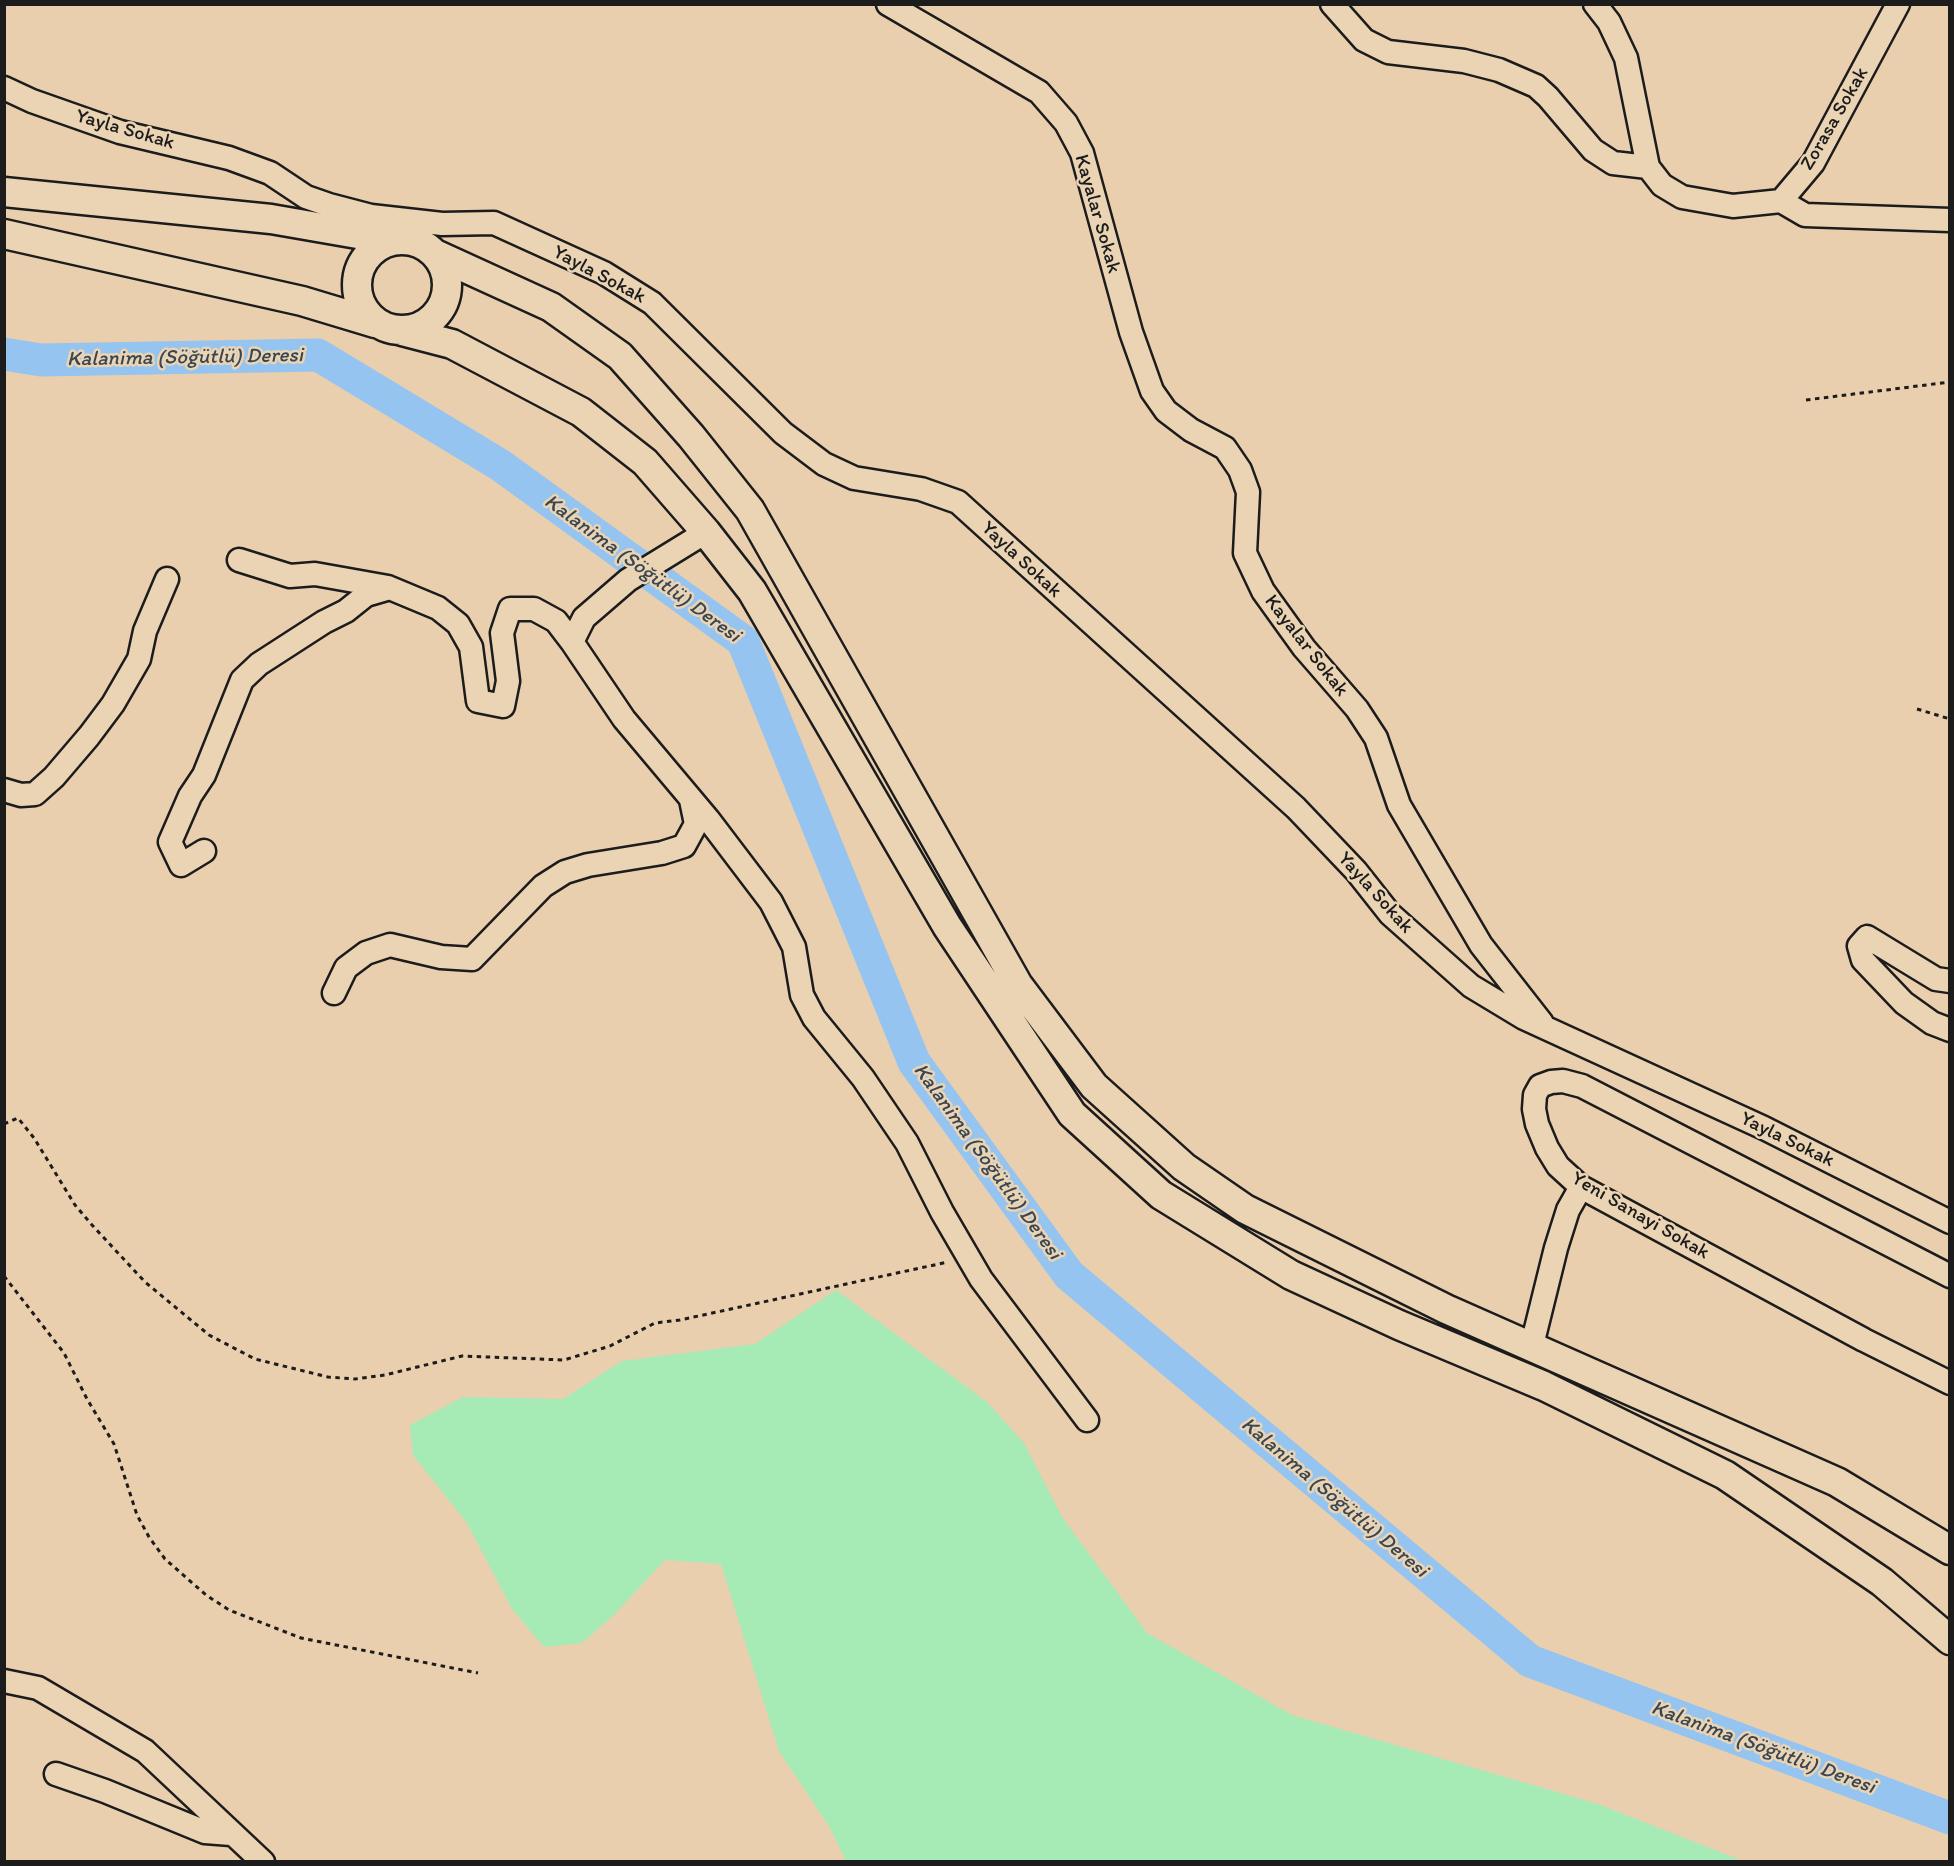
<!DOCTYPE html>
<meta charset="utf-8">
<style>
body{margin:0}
#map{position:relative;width:1954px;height:1866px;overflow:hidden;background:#eacfaf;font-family:Itim,sans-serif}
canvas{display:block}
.frame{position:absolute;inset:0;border:6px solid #1c1c1c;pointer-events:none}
</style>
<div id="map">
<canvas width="1954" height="1866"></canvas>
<div class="frame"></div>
</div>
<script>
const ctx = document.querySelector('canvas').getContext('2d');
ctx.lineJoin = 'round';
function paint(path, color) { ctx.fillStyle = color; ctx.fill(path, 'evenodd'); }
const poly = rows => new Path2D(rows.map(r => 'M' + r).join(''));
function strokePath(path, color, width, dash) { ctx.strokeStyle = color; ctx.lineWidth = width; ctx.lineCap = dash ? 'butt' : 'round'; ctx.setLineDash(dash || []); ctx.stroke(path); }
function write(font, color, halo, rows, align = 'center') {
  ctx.font = font + ' Itim,sans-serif'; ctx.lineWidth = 5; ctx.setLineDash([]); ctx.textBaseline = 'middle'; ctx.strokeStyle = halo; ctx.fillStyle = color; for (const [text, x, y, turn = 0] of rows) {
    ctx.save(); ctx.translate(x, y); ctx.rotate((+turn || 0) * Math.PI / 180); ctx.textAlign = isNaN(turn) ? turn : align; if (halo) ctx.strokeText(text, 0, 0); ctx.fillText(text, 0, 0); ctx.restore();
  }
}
const green = poly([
 [836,1290,987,1402,1024,1443,1062,1517,1147,1633,1292,1715,1598,1804,1743,1861,846,1861,830,1828,779,1751,721,1564,665,1560,613,1616,582,1643,544,1647,512,1609,467,1523,413,1455,410,1425,463,1397,563,1399,622,1361,755,1344]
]);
const river = poly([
 [4,354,41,360,318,355,500,465,743,641,914,1062,1069,1275,1530,1661,1950,1818]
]);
const path = poly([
 [1806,400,1950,382],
 [1917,709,1950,719],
 [4,1124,18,1118,34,1138,75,1205,92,1225,145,1282,209,1335,255,1359,328,1377,355,1379,385,1375,462,1356,564,1360,610,1346,655,1323,680,1320,948,1262],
 [4,1276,64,1353,87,1399,114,1444,137,1515,149,1537,165,1559,206,1595,229,1610,301,1638,478,1673]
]);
const minor = poly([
 [888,4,1039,92,1066,123,1082,153,1131,332,1152,391,1166,411,1191,430,1225,448,1240,470,1248,492,1245,553,1263,591,1304,648,1357,709,1376,738,1399,805,1481,945,1542,1023],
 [1332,4,1364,40,1388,52,1464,61,1499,70,1536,86,1548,97,1593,150,1613,163,1648,167],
 [1595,4,1609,22,1626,58,1648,167,1662,185,1682,197,1733,206,1781,201,1813,163,1898,4],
 [4,88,32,101,120,132,229,158,270,173,306,197,329,205,371,216,442,224,494,223,604,273,652,303,783,433,824,464,854,478,921,489,958,502,1296,808,1356,871,1390,914,1471,986,1524,1018,1764,1128,1950,1222],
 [1781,201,1805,215,1950,220],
 [706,532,628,580,584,618,572,642,624,719,708,819,771,902,794,947,802,995,814,1018,863,1078,907,1143,942,1212,981,1279,1087,1420],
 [239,560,290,576,315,574,388,587],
 [4,790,21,795,35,794,54,777,89,736,113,704,139,659,145,631,167,579],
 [204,851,181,865,170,842,190,796,204,775,242,680,259,664,324,622,346,611,366,595,390,588,438,608,458,624,471,647,478,701,503,706,508,681,502,633,510,609,534,609,556,621,572,642],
 [1950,981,1936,979,1867,937,1859,946,1863,960,1904,1003,1932,1023,1950,1030],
 [334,993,346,968,366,953,390,945,441,957,472,959,543,886,565,872,588,865,662,853,684,846,696,824,691,800],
 [1950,1276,1582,1086,1563,1081,1551,1082,1540,1086,1535,1095,1534,1109,1537,1124,1547,1148,1558,1166,1581,1187,1864,1340,1950,1383],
 [1532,1345,1556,1248,1568,1210,1581,1187],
 [4,1681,38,1688,145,1751,263,1862],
 [56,1774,105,1791,205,1832,231,1834]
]);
const major = poly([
 [4,192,271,219,392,240],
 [4,234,302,301,375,323],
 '357 285a45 45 0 1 1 90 0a45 45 0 1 1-90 0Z',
 [435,254,551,307,620,356,691,436,750,510,1018,985,1094,1086,1184,1167,1245,1209,1446,1309,1837,1482,1950,1550],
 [402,331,452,344,581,412,645,462,706,532,752,591,947,926,1072,1114,1161,1195,1291,1275,1399,1325,1544,1386,1725,1475,1882,1582,1950,1640]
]);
const streetNames = [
 ["Zorasa Sokak",1835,119,-60],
 ["Yayla Sokak",125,130,16],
 ["Kayalar Sokak",1097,214,74],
 ["Yayla Sokak",599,275,28],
 ["Yayla Sokak",1021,560,43],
 ["Kayalar Sokak",1306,646,52],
 ["Yayla Sokak",1375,893,48],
 ["Yayla Sokak",1787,1140,26],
 ["Yeni Sanayi Sokak",1640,1216,30]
];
const waterNames = [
 ["Kalanima (Söğütlü) Deresi",185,358,-1],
 ["Kalanima (Söğütlü) Deresi",642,569,36],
 ["Kalanima (Söğütlü) Deresi",987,1162,54],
 ["Kalanima (Söğütlü) Deresi",1334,1498,40],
 ["Kalanima (Söğütlü) Deresi",1763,1748,20]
];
paint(green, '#a6eab5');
strokePath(river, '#94c4ef', 33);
strokePath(minor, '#1c1c1c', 27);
strokePath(major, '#1c1c1c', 33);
strokePath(path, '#1c1c1c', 3, [4.5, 4.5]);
strokePath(minor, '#ead4b4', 22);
strokePath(major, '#ead4b4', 28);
write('20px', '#1c1c1c', '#ead4b4', streetNames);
write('italic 21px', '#3a4651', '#ead4b4', waterNames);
</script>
